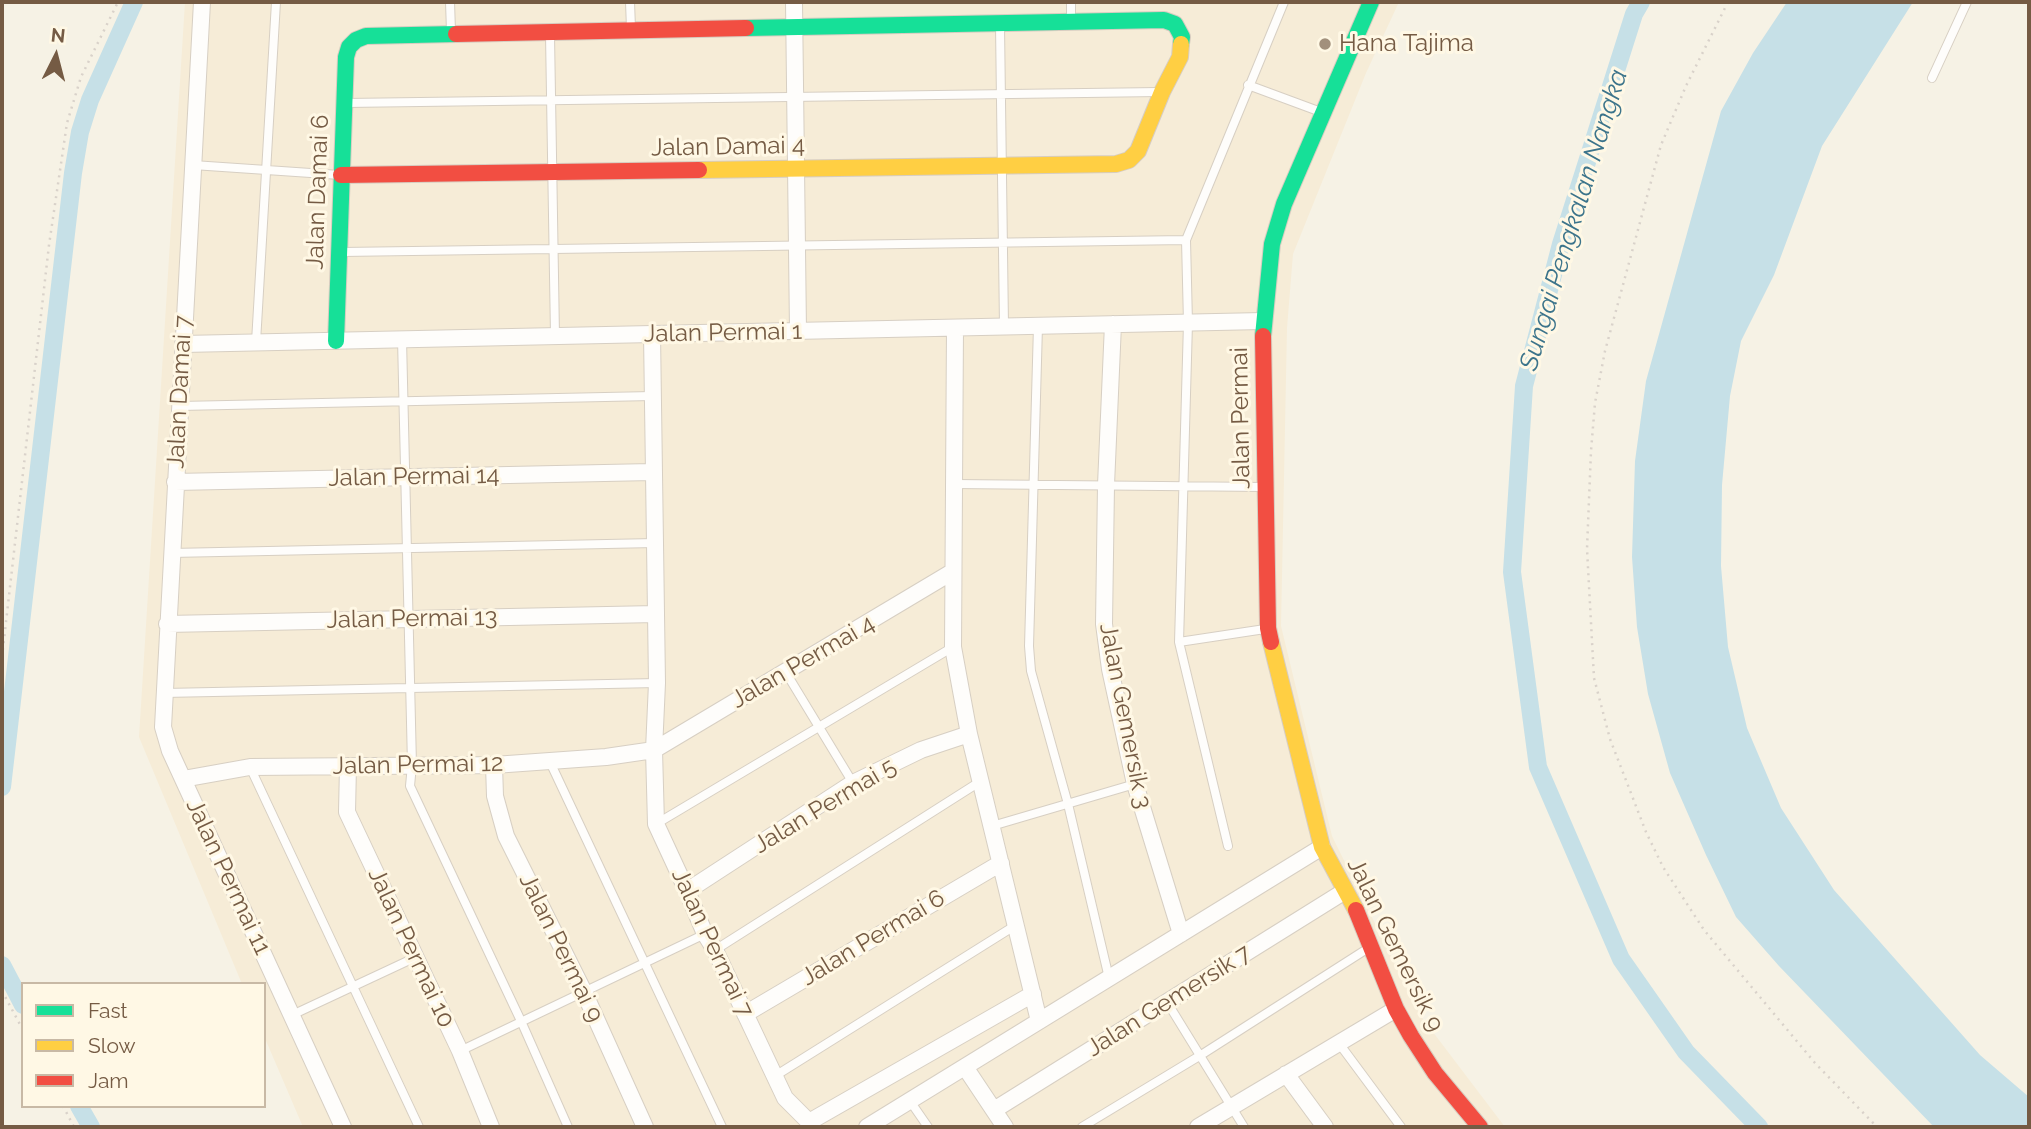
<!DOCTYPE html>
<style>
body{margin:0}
#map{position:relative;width:2031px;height:1129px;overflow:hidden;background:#f6f2e5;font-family:Raleway,sans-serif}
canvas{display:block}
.frame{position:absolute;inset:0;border:4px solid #755b44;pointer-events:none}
.legend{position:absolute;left:21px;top:982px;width:245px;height:126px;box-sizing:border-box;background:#fff8e5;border:2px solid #c8b9a5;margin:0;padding:9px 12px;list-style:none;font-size:21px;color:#755b44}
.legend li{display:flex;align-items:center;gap:14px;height:35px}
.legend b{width:35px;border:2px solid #c8b9a5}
.north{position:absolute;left:21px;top:21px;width:70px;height:70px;-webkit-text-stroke:5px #fff8e5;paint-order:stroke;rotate:6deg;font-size:19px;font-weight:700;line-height:28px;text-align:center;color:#755b44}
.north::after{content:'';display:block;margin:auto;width:24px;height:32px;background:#755b44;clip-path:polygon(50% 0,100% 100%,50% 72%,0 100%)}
</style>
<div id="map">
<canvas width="2031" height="1129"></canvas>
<div class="frame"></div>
<ul class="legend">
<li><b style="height:9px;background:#16e098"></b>Fast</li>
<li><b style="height:9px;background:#ffcf43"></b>Slow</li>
<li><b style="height:9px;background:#f24e42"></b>Jam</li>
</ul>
<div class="north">N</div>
</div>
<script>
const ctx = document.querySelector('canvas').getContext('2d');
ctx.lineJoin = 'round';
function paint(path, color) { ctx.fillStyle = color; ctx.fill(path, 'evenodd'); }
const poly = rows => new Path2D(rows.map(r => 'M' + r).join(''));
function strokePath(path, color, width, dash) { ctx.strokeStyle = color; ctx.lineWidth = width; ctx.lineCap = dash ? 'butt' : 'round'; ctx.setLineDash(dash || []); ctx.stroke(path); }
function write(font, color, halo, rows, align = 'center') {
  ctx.font = font + ' Raleway,sans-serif'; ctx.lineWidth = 6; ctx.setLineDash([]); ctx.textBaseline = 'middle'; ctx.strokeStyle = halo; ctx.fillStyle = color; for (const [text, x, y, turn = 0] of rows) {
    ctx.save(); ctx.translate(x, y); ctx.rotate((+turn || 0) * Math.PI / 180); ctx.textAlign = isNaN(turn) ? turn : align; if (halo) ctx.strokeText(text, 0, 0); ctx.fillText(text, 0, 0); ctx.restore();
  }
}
const residential = poly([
 [185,2,1399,2,1366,73,1293,254,1287,328,1281,626,1332,836,1420,1015,1505,1127,303,1127,264,1036,264,984,242,984,139,737]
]);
const water = poly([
 [1787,2,1913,2,1822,146,1774,275,1741,341,1730,396,1722,485,1721,566,1728,647,1747,728,1781,808,1834,890,1980,1055,2029,1097,2029,1127,1934,1127,1779,966,1736,917,1706,855,1670,773,1648,694,1637,627,1632,557,1635,461,1646,381,1721,111,1753,53]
]);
const canal = poly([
 [1641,2,1634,14,1561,244,1524,386,1512,572,1538,767,1621,959,1686,1052,1759,1127],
 [2,787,73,173,80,132,90,100,134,2],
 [2,965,23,1005],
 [79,1106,91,1127]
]);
const path = poly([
 [1728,2,1686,86,1661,145,1605,351,1595,403,1591,451,1587,549,1594,678,1610,739,1646,832,1663,867,1704,930,1815,1063,1877,1127],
 [2,657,49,245,67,123,81,77,118,2],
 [2,991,23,1030],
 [63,1106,74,1127]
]);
const lane = poly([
 [450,2,451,31],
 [630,2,631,28],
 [1071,2,1071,19],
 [1000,26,1004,326],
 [550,35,555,336],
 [1932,78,1967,2],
 [1248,85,1321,112],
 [346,103,1159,92],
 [193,165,340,175],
 [342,252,1186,240],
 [1038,326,1029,646,1031,671,1068,804,1109,978],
 [402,339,412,765,410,786,521,1021,568,1127],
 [256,342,276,2],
 [180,406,652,396],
 [954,484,1264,487],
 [171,553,655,543],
 [1179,642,1265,629],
 [785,671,853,783],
 [164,693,657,683],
 [550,762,722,1127],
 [250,767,419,1127],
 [656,824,953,647],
 [992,826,1135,784],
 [1228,846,1179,642,1188,323,1186,240,1284,2],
 [715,950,981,781],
 [1167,1002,1244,1127],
 [292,1015,414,958],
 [1338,1042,1401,1127],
 [460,1051,705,934],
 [775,1076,1016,925],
 [910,1101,928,1127],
 [1082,1127,1201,1055,1370,947]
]);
const street = poly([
 [202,2,163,727,170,751,343,1127],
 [794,2,798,331],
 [1113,324,1106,485,1104,624,1110,669,1135,784,1181,934],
 [955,328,953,647,969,734,1039,1021],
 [652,334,657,683,654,750,656,824,687,891,705,934,715,950,785,1098,809,1122,811,1127],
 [183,344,1263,321],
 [175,482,652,472],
 [167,624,656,614],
 [494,765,495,796,506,836,584,992,645,1127],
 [348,766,347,812,460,1051,491,1127],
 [183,779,250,767,494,765,606,757,654,750,952,572],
 [687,891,853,783,921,750,969,734],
 [745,1014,1001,863],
 [965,1067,1005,1127],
 [1286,1074,1325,1127],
 [994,1110,1345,891],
 [809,1122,1033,994],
 [867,1127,1322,847],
 [1198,1127,1396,1009]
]);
const fast = poly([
 [746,28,1164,20,1175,24,1182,37,1181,44],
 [1263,336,1272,244,1284,204,1371,2],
 [336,341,346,57,349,47,356,40,366,36,456,34]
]);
const slow = poly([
 [699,170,1116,164,1129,160,1138,151,1162,92,1180,57,1181,44],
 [1271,642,1322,847,1356,910]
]);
const jam = poly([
 [456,34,746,28],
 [341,175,699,170],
 [1263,336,1268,628,1271,642],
 [1356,910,1396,1009,1411,1036,1435,1073,1480,1127]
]);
const markers = [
 [1325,44,7,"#a2907c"]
];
const poiNames = [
 ["Hana Tajima",1339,44]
];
const streetNames = [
 ["Jalan Damai 4",728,147,-1],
 ["Jalan Damai 6",318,192,-88],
 ["Jalan Permai 1",723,333,-1],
 ["Jalan Damai 7",180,392,-87],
 ["Jalan Permai",1241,418,-91],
 ["Jalan Permai 14",414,477,-1],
 ["Jalan Permai 13",412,619,-1],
 ["Jalan Permai 4",803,662,-30],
 ["Jalan Gemersik 3",1125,716,79],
 ["Jalan Permai 12",418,765,-1],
 ["Jalan Permai 5",825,806,-31],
 ["Jalan Permai 11",228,877,65],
 ["Jalan Permai 6",873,938,-31],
 ["Jalan Permai 7",712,943,65],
 ["Jalan Gemersik 9",1395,945,64],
 ["Jalan Permai 10",411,948,65],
 ["Jalan Permai 9",561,948,64],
 ["Jalan Gemersik 7",1169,1001,-32]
];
const waterNames = [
 ["Sungai Pengkalan Nangka",1574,220,-73]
];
paint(residential, '#f6ecd7');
paint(water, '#c6e0e7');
strokePath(canal, '#c6e0e7', 18);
strokePath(lane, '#d7cfc3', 10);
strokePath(street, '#d7cfc3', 18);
strokePath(fast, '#d7cdc1', 18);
strokePath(slow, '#d7cdc1', 18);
strokePath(jam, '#d7cdc1', 18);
strokePath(path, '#d9d2ca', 2.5, [2, 5]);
strokePath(lane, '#fefdfb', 8);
strokePath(street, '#fefdfb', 16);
strokePath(fast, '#16e098', 16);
strokePath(slow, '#ffcf43', 16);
strokePath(jam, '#f24e42', 16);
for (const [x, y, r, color] of markers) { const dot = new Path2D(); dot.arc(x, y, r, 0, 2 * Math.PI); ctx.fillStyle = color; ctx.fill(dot); strokePath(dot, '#fff8e5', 2.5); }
write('24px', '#755b44', '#fff8e5', poiNames, 'left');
write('24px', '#755b44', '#fff8e5', streetNames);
write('italic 26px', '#3c748b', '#fff8e5', waterNames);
</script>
